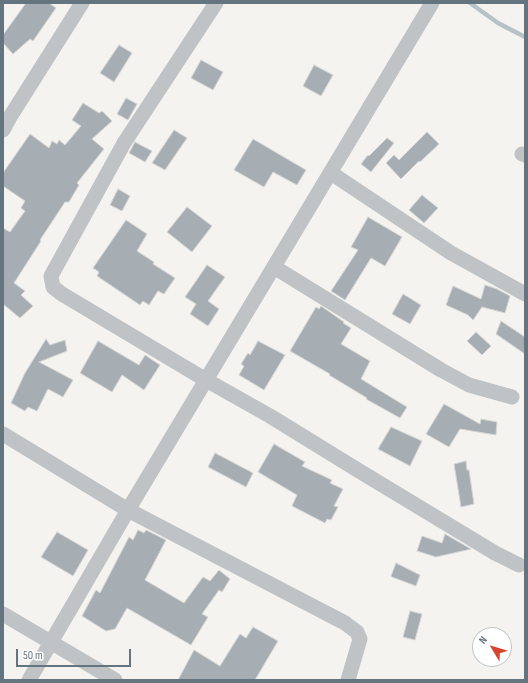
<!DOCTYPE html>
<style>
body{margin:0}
#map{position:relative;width:528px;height:683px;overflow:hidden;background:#f4f3f0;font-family:"Sofia Sans Condensed",sans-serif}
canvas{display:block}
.frame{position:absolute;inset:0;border:4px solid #65757f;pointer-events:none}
.north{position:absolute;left:472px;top:627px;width:40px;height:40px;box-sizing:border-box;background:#fff;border:1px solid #c1c8cc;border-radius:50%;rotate:308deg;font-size:11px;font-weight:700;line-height:16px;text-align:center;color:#65757f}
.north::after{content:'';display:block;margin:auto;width:14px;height:18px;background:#d5462f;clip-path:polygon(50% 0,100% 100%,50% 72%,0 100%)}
.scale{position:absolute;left:16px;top:649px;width:115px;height:18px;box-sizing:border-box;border:2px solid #65757f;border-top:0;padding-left:5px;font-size:12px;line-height:14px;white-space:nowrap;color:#65757f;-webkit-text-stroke:3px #fff;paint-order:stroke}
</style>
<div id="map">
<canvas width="528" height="683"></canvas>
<div class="frame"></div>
<div class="north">N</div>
<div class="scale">50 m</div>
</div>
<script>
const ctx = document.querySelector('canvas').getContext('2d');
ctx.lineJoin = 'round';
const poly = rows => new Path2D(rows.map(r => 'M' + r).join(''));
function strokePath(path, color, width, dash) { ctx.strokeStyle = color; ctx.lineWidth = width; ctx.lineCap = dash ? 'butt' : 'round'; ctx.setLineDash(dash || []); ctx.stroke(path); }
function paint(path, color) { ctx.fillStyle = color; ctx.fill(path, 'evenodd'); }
const stream = poly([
 [470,3,498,23,525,37]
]);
const building = poly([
 [26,3,49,3,56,8,33,41,30,39,13,54,3,43,3,35,26,3],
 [119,45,132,53,114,82,100,73,119,45],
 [201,60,223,72,213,90,191,78,201,60],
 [314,65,333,75,321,96,303,86,314,65],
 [126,98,137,104,128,120,117,114,126,98],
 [83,103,99,113,102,111,112,121,92,139,104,149,77,183,79,185,69,202,65,202,40,240,41,241,14,283,25,291,21,295,33,306,20,318,3,304,3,228,10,232,25,211,21,208,25,201,3,186,3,173,30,134,49,148,52,141,57,144,59,140,65,145,81,126,72,120,83,103],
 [174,130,187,138,165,170,152,163,174,130],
 [427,132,439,144,420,162,419,161,401,179,386,163,394,155,399,160,427,132],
 [387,138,394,143,371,172,361,164,368,155,369,156,387,138],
 [253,139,306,170,297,185,273,172,264,187,234,170,253,139],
 [135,142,152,151,145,162,129,153,135,142],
 [118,189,130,196,122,211,110,205,118,189],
 [422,195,438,208,424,223,409,210,422,195],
 [187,207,212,226,192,252,167,232,187,207],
 [368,217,402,237,385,266,371,258,345,300,331,291,358,250,351,247,368,217],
 [126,220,147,234,137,251,154,262,153,264,175,278,164,294,158,291,149,305,143,301,140,305,97,276,99,272,93,268,126,220],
 [207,265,225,277,208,301,219,309,208,326,190,314,196,304,185,297,207,265],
 [485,285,497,289,510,296,505,313,482,307,473,320,468,315,446,305,453,286,481,299,485,285],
 [403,294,421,305,410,324,392,314,403,294],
 [321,306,344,322,343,323,351,328,341,344,370,361,361,379,407,407,400,418,366,399,367,398,329,375,330,374,290,351,316,307,319,309,321,306],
 [501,321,525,337,525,354,496,334,501,321],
 [476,332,491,346,482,355,467,341,476,332],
 [46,339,50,345,65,340,67,351,39,362,73,380,63,397,48,389,37,411,28,407,25,411,11,403,25,373,46,339],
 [98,341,139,365,145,355,160,365,144,390,122,375,112,392,80,373,98,341],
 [258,341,285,355,264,390,239,375,244,366,241,364,248,353,250,355,258,341],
 [444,404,480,424,481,419,497,422,496,435,460,429,449,447,426,434,444,404],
 [391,427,422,441,410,466,378,449,391,427],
 [274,444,305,462,302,466,332,480,330,483,343,489,334,506,338,507,331,520,327,519,325,523,292,506,297,495,258,472,274,444],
 [215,453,253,473,246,487,208,467,215,453],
 [466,461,467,470,469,470,474,504,461,507,454,464,466,461],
 [138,530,144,533,146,530,166,540,145,580,184,603,203,577,210,581,219,570,230,579,222,592,219,590,202,614,208,617,191,645,127,608,115,629,106,631,82,616,96,590,100,593,129,537,133,540,138,530],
 [57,532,88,550,73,576,41,557,57,532],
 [445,534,471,549,436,557,417,551,422,536,442,543,445,534],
 [396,563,420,575,416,586,392,577,391,576,396,563],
 [410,611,422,614,415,640,403,637,410,611],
 [253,627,278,641,255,680,178,680,194,650,220,666,240,634,246,638,253,627]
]);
const street = poly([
 [216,3,124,143,51,276,53,287,62,294,206,380,270,416,356,469,495,553,519,565],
 [3,130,10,117,82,3],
 [522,154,525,155],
 [331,173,451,253,525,294],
 [274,267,441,370,469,385,512,397],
 [3,434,128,510,345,623,357,632,360,639,348,680],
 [3,614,115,680],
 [29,680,128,510,432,3]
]);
strokePath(stream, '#b6c2c5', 4.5);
paint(building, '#a7aeb3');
strokePath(building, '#d5d5d3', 1);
strokePath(street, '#bfc3c6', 15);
</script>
